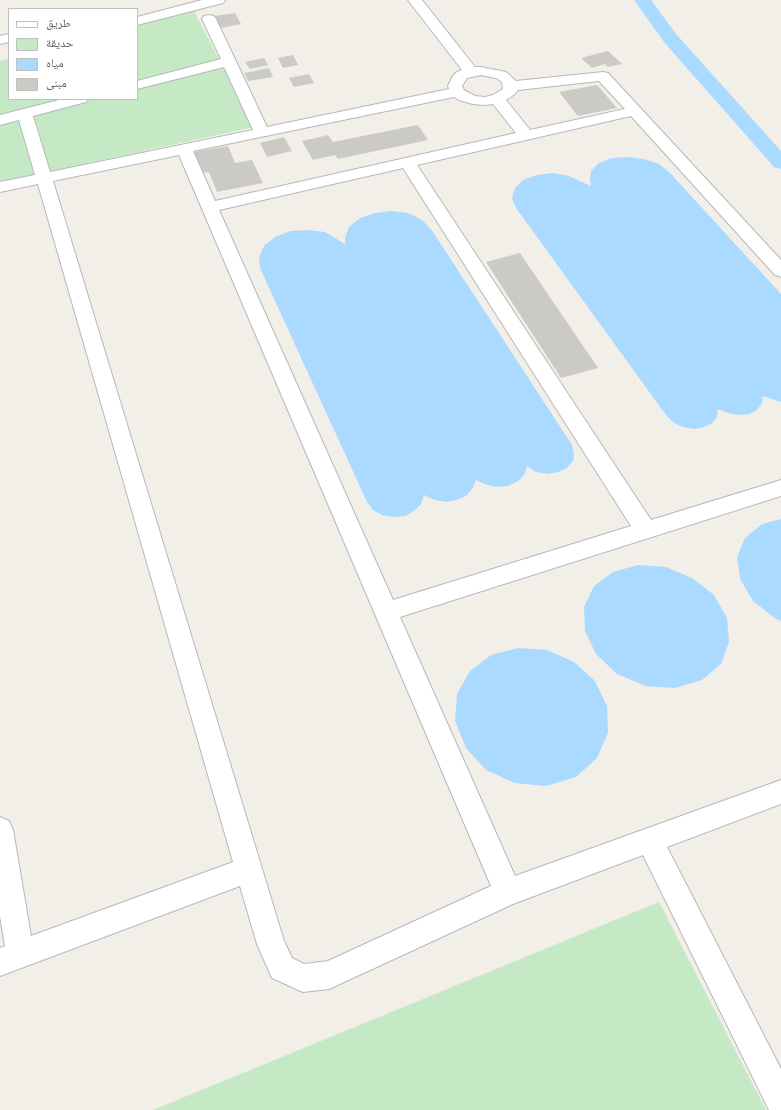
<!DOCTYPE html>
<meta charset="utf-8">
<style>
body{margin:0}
#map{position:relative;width:781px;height:1110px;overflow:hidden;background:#f1efe8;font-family:"Titillium Web","Noto Naskh Arabic",sans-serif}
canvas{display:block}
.legend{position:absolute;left:8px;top:8px;width:130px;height:92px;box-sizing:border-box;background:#fff;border:1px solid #bfc1c3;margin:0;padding:5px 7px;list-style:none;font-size:12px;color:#5f6368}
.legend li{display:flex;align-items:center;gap:8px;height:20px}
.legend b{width:20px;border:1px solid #bfc1c3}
</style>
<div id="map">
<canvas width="781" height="1110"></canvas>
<ul class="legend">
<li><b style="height:5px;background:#fff"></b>طريق</li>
<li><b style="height:11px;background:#c5e8c5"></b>حديقة</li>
<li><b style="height:11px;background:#aadaff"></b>مياه</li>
<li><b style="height:11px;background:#cccac5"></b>مبنى</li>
</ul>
</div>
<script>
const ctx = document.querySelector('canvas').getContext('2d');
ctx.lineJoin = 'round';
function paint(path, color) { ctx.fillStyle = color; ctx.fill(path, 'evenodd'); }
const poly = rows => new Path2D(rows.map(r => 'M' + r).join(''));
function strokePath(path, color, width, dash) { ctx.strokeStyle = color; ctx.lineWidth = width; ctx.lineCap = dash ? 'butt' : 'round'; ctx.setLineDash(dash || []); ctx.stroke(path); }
const green = poly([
 [194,11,254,127,0,182,0,61,9,58,9,99,137,99,137,26],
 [659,902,766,1110,153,1110]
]);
const water = poly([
 [628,157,644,159,659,164,670,173,781,294,781,402,763,396,762,403,757,410,749,414,739,415,728,413,718,409,717,417,712,423,704,427,694,429,683,427,673,422,666,415,516,208,512,198,515,188,523,180,537,175,553,173,569,176,591,186,590,180,591,171,599,163,612,158],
 [391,211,408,213,422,220,431,229,572,445,574,453,573,461,567,468,558,472,548,474,536,472,527,466,524,475,518,481,508,486,497,487,487,485,476,480,472,489,466,496,456,500,446,502,435,500,424,495,421,504,414,511,405,516,394,517,382,515,373,510,367,502,260,268,259,257,264,246,275,237,291,231,308,230,325,232,345,244,345,237,349,227,360,218,375,213],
 [781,519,781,621,776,619,753,601,740,579,737,557,745,538,762,524],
 [638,565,666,567,692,578,714,595,727,618,729,642,721,664,702,680,675,688,646,686,617,674,596,654,585,631,584,607,594,586,613,572],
 [518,648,547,650,574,662,595,681,607,706,608,733,597,758,576,777,546,786,515,783,486,770,466,748,455,721,457,694,470,671,491,655]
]);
const canal = poly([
 [634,0,651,0,676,34,781,151,781,169,774,167,664,42,634,0]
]);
const building = poly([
 [235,13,241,24,221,28,215,16],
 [608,51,622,64,608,67,605,64,592,68,581,58],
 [293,55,298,65,283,68,278,58],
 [264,58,268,65,250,69,245,62],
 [269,68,273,77,248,81,244,73],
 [309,74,314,83,294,87,289,78],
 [597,85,617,108,578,116,559,92],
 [418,125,428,140,338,159,335,155,313,160,302,141,328,135,333,142],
 [284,137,292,151,267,157,260,143],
 [228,146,235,163,252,160,263,183,217,192,209,172,202,173,194,152],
 [520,253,598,368,561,378,486,262]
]);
const minor = poly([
 [202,0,225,0,223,3,137,25,137,17,202,0],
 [408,0,422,0,475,67,481,67,506,72,516,81,603,72,608,73,781,260,781,277,775,275,631,116,417,165,651,520,781,480,781,496,400,617,515,876,781,780,781,804,667,847,781,1069,781,1110,769,1110,643,855,513,904,329,989,303,992,272,978,257,944,240,886,0,976,0,948,5,946,0,916,0,817,9,821,13,830,31,936,233,862,38,184,0,192,0,182,35,175,19,120,0,125,0,115,63,99,88,99,86,102,33,116,50,172,253,130,224,67,137,89,137,81,221,59,202,19,204,16,209,15,214,16,216,19,267,127,449,89,448,86,452,77,457,72,462,70,408,0],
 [481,75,496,78,502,82,503,89,493,95,485,97,475,96,464,90,462,86,467,78,481,75],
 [599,81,625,109,530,130,506,100,515,94,518,90,599,81],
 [454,97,459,100,473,104,485,105,493,104,516,133,215,201,193,151,454,97],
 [179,155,491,886,328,961,304,964,292,958,284,941,53,181,179,155],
 [403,168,631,526,393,600,219,210,403,168],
 [9,34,9,42,0,44,0,36,9,34]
]);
paint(green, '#c5e8c5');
paint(water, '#aadaff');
paint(canal, '#aadaff');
paint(building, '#cccac5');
strokePath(minor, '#b5b8bc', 2);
paint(minor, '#fff');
</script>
